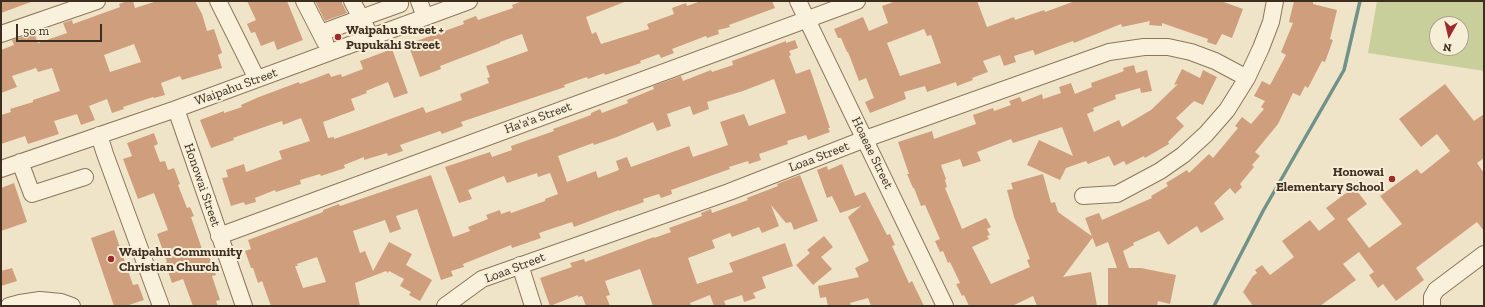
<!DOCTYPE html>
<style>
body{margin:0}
#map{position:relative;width:1485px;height:307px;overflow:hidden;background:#f0e4c8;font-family:"Zilla Slab",serif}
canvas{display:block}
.frame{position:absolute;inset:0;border:2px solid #3d2e20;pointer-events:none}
.north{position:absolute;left:1429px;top:16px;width:40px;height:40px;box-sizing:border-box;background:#f7eed8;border:1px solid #ada18e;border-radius:50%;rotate:188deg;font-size:11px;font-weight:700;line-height:16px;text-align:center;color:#3d2e20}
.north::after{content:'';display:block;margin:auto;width:14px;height:18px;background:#9e2a2b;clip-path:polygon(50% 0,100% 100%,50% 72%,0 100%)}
.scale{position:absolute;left:16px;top:24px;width:86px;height:18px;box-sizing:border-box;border:2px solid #3d2e20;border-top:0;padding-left:5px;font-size:12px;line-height:14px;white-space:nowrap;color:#3d2e20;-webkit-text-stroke:3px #f7eed8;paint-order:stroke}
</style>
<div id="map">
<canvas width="1485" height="307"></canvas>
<div class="frame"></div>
<div class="north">N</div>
<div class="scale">50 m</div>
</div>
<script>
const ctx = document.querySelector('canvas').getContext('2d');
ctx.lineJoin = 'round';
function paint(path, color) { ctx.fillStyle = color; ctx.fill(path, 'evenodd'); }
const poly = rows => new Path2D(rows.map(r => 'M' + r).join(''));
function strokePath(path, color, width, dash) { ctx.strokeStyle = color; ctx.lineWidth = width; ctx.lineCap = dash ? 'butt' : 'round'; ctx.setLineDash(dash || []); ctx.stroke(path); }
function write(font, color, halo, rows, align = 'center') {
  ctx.font = font + ' "Zilla Slab",serif'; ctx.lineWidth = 4; ctx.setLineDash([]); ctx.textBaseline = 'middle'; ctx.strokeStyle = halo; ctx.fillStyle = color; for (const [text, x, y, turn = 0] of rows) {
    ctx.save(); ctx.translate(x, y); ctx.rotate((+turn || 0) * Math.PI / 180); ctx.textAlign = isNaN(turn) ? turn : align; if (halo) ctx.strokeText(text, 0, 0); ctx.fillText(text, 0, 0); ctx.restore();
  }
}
const green = poly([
 [1377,1,1484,1,1484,71,1368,53],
 [1437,24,1461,24,1461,48,1437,48]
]);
const stream = poly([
 [1214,306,1263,211,1344,70,1360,1]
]);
const building = poly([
 [1,1,31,1,31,2,1,13],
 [127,1,133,1,135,8,157,1,195,1,202,14,207,31,214,29,222,53,218,55,222,68,182,80,180,76,161,83,165,95,154,98,153,97,123,107,124,109,112,113,107,99,89,106,95,120,81,125,77,114,54,121,59,134,28,144,25,136,1,144,1,115,11,112,10,109,33,102,33,100,60,91,52,68,38,72,36,68,12,76,17,87,1,93,1,50,14,45,12,40,34,33,38,43,67,33,63,23,72,20,73,24,120,7,119,4],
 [134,44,141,62,110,72,104,55],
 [247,1,287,1,303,40,277,50,274,41,261,46,255,32,251,33,247,24,256,20],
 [315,1,341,1,347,13,325,21],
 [522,1,627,1,586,17,592,34,596,32,601,44,649,29,647,24,674,14,672,8,686,3,687,6,701,1,772,1,775,8,729,25,730,27,718,30,719,34,707,38,706,36,672,49,674,53,661,58,659,54,640,61,641,63,605,75,604,73,588,79,587,77,564,85,565,87,461,122,463,126,442,134,440,131,400,145,403,151,388,156,387,153,364,160,364,157,344,165,345,168,321,176,320,174,300,180,301,184,276,192,275,190,255,198,256,202,245,205,244,202,231,206,222,178,228,177,226,170,244,164,246,172,282,159,279,151,310,141,301,118,283,125,282,121,270,125,233,138,234,140,211,148,200,120,224,111,224,113,242,107,241,105,259,97,299,82,300,84,329,73,331,77,341,74,342,77,363,69,360,61,392,49,408,93,394,98,388,82,366,91,367,93,351,99,355,110,323,122,328,138,334,137,334,139,363,129,423,107,426,113,462,100,460,94,489,83,487,78,490,77,486,66,528,51,522,34,500,42,500,43,440,66,441,69,420,77,408,44,464,24,463,21,476,16,478,20,513,8,512,5],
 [896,1,977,1,987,27,1014,17,1015,20,1044,10,1045,12,1075,1,1221,1,1243,9,1232,38,1222,34,1216,45,1207,42,1208,39,1162,23,1162,26,1149,25,1150,21,1122,27,1121,24,1074,43,1073,41,1035,55,1033,50,1014,56,1016,62,1004,66,1000,55,983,61,988,72,972,78,973,80,957,86,956,82,927,92,925,86,904,92,906,99,870,113,865,102,874,98,866,78,859,81,848,52,847,52,841,38,838,38,834,29,863,17,869,31,888,23,882,6],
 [924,29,927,36,931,35,941,63,900,76,887,43],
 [1294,1,1313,1,1313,4,1337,10,1330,39,1333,40,1325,62,1322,61,1308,88,1305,86,1300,96,1293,93,1278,124,1255,152,1260,156,1252,165,1254,167,1240,184,1242,187,1235,194,1230,188,1214,203,1224,219,1201,233,1197,226,1168,245,1159,231,1133,243,1134,245,1123,251,1129,268,1141,268,1176,275,1170,304,1158,301,1157,306,1108,306,1108,268,1117,268,1108,242,1096,247,1085,218,1099,213,1102,220,1152,198,1151,196,1168,186,1166,183,1187,170,1189,173,1209,154,1213,158,1238,128,1235,126,1242,117,1251,124,1264,109,1261,107,1265,101,1254,96,1262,81,1270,85,1286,55,1281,52,1293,23,1289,22],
 [795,40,798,48,789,51,791,55,789,56,796,74,810,69,830,128,828,128,830,132,808,140,806,135,787,141,788,144,759,154,761,160,749,164,748,161,729,167,730,169,671,190,672,194,661,198,659,194,643,199,644,202,619,211,619,210,574,227,572,222,539,233,541,238,512,248,511,245,463,264,464,267,451,271,453,276,441,280,417,209,396,216,401,229,390,233,385,220,353,231,360,253,365,251,373,271,389,242,412,254,406,265,432,280,420,301,409,295,411,292,400,286,404,279,389,271,388,273,386,271,355,283,360,306,271,306,262,281,258,283,253,268,251,268,245,251,251,249,248,240,323,212,323,210,339,204,340,206,431,175,453,237,470,231,468,227,488,219,486,215,500,210,501,214,510,211,511,213,545,201,545,199,558,194,550,173,538,177,537,173,507,183,504,176,468,190,472,199,459,203,445,167,490,152,492,157,512,150,511,146,554,131,553,129,591,115,591,113,600,109,602,113,628,103,627,100,654,89,653,86,681,76,683,81,711,70,712,72,733,65,732,61,786,41,786,43],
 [774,79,786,113,749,126,744,114,720,122,728,145,693,157,689,146,631,167,627,157,616,161,619,170,598,178,596,171,567,182,558,156,593,143,594,145,617,137,653,122,657,131,671,126,667,114,690,106,693,115,709,109,707,102,743,91],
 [317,257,326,282,303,288,295,266,298,266,297,264],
 [1134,65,1136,73,1147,70,1152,91,1141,93,1140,88,1115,95,1116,99,1093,108,1094,111,1087,114,1094,132,1119,120,1122,127,1151,110,1178,84,1174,85,1182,69,1200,78,1203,70,1217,77,1203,105,1194,101,1176,118,1184,126,1168,142,1169,144,1145,158,1144,156,1126,165,1124,161,1114,166,1109,156,1088,164,1086,161,1066,168,1060,180,1027,165,1039,140,1073,156,1062,127,1013,143,1011,139,977,152,981,161,963,167,960,159,941,165,946,179,945,180,947,187,945,188,962,229,986,218,991,227,987,229,990,235,987,236,989,239,972,247,991,284,1030,267,1027,260,1030,259,1014,217,1007,190,1013,189,1011,183,1043,174,1051,203,1055,202,1058,212,1093,237,1063,277,1091,272,1097,306,1037,306,1033,296,1012,306,969,306,964,295,962,296,956,284,960,283,950,262,948,263,943,251,940,252,935,241,940,239,925,205,921,206,914,188,913,188,907,174,909,174,898,142,932,131,934,139,976,124,973,115,993,108,994,111,1011,105,1009,101,1020,97,1022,102,1042,94,1043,99,1061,93,1059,87,1071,83,1075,94,1092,87,1091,83,1124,71,1123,68],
 [1445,84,1474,121,1484,114,1484,158,1477,163,1484,173,1484,231,1477,222,1416,268,1424,280,1396,301,1383,284,1378,288,1369,275,1374,272,1359,252,1343,264,1356,280,1320,306,1253,306,1243,292,1253,276,1257,273,1255,270,1262,265,1270,275,1294,257,1282,241,1310,220,1319,231,1335,219,1326,208,1354,187,1367,204,1347,219,1369,248,1402,224,1380,196,1417,169,1421,174,1450,151,1437,134,1421,147,1399,119],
 [154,133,158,144,154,146,160,162,165,161,168,170,174,168,180,184,178,185,187,208,190,207,194,216,191,217,203,252,207,251,216,275,212,276,220,300,216,301,218,306,193,306,183,279,172,283,165,263,167,262,157,234,168,230,154,193,138,199,123,159,132,156,127,143],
 [842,164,855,196,865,192,887,235,890,234,895,245,892,246,909,283,912,281,924,306,871,306,868,298,850,303,851,306,828,306,826,297,820,298,818,286,859,277,855,268,869,261,848,217,861,206,840,213,832,196,827,198,817,170,827,166,828,170],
 [800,175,818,221,794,230,791,222,786,223,771,205,779,226,762,233,759,227,732,237,730,233,712,240,715,248,688,258,697,284,733,272,729,263,785,243,793,266,762,277,766,288,753,293,756,298,744,302,742,295,724,301,726,306,714,306,710,295,690,303,691,306,653,306,640,269,605,281,610,295,606,296,610,306,586,306,582,296,578,297,578,295,550,306,540,278,572,267,570,263,584,259,585,262,654,237,654,238,671,232,669,228,702,216,701,213,711,209,712,213,748,200,747,198,778,186,777,184],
 [14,183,27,222,1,231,1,188],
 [114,230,133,285,138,284,144,300,126,306,114,306,91,238],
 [824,236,833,247,821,257,832,269,813,285,796,265,810,253,807,250],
 [12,268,17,281,1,286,1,271]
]);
const minor = poly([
 [218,1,257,79],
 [304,1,325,42],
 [352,1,361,18,400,4,398,1],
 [419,1,425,17],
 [798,1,945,306],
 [321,33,361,18,371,37],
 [1,34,97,1],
 [176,109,244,306],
 [99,135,105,154,161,306],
 [20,162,32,194,85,177],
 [1,169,176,109,469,1],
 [1083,196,1117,194,1160,171,1183,155,1206,134,1227,110,1247,78,1261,48,1271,22,1275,1],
 [219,236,857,1],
 [520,265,533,306],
 [9,306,20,303,40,300,61,302,72,306],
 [445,306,482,279,729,192,865,139,1109,52,1144,47,1168,47,1191,52,1215,61,1247,78],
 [1432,306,1432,297,1436,290,1484,254]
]);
const markers = [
 [338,37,4,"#9e2a2b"],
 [1392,179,4,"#9e2a2b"],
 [111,259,4,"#9e2a2b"]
];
const poiNames = [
 ["Waipahu Street +",346,30],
 ["Pupukahi Street",346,45],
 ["Honowai",1384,172,"right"],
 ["Elementary School",1384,187,"right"],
 ["Waipahu Community",119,252],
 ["Christian Church",119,267]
];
const streetNames = [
 ["Waipahu Street",236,87,-20],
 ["Ha'a'a Street",538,118,-20],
 ["Hoaeae Street",872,153,64],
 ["Loaa Street",819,157,-21],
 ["Honowai Street",202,185,71],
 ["Loaa Street",515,268,-21]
];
paint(green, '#c9cf9b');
strokePath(stream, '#6f938a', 3.5);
paint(building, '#cf9f7d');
strokePath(minor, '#8d765c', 18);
strokePath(minor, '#faf1dc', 16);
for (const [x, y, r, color] of markers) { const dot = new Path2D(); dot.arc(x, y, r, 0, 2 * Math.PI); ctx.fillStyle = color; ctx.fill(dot); strokePath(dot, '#f7eed8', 1.5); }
write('bold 13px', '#3d2e20', '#f7eed8', poiNames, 'left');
write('13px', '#3d2e20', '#f7eed8', streetNames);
</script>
